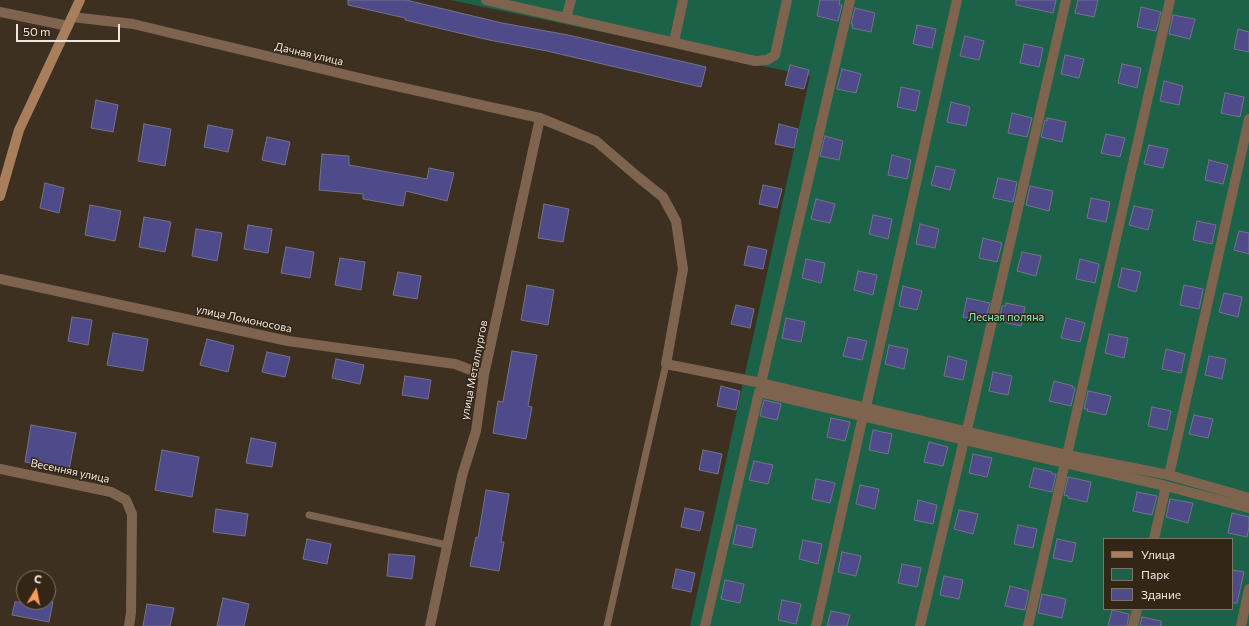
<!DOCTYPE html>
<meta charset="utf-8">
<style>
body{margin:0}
#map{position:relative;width:1249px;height:626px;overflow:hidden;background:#3e3021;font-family:Commissioner,sans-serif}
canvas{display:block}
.legend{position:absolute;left:1103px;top:538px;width:130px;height:72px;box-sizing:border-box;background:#342617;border:1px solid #7f7366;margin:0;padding:5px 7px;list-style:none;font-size:12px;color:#efe6dd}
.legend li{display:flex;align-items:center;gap:8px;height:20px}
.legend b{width:20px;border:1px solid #7f7366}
.north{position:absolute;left:16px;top:570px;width:40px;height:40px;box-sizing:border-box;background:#342617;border:1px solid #7f7366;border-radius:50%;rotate:10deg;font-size:11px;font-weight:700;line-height:16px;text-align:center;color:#efe6dd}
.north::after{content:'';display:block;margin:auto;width:14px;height:18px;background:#fe9c57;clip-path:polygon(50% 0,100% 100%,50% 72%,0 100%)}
.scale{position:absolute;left:16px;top:24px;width:104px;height:18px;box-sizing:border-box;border:2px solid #efe6dd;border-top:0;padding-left:5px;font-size:12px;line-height:14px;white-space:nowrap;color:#efe6dd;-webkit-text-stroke:3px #342617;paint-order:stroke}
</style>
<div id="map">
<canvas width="1249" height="626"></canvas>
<ul class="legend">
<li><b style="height:5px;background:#a87e5d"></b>Улица</li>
<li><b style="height:11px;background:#1c6248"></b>Парк</li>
<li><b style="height:11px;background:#4f4a8a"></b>Здание</li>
</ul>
<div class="north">С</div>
<div class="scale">50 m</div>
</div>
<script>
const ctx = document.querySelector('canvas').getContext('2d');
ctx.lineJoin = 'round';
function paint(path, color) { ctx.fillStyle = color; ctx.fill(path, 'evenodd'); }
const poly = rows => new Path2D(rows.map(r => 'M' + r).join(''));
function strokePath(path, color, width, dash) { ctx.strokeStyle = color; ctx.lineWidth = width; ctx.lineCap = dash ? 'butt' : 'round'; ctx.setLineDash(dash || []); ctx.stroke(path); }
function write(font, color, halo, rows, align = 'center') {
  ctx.font = font + ' Commissioner,sans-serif'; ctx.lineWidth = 3; ctx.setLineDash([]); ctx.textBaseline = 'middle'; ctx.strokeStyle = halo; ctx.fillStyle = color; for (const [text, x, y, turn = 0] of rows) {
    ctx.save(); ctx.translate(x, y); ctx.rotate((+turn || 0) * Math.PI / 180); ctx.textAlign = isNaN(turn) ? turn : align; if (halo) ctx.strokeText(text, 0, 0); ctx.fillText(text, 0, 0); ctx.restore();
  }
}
const green = poly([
 [451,0,1249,0,1249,626,690,626,810,76],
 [1104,539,1232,539,1232,609,1104,609]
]);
const building = poly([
 [348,0,406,0,502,23,568,35,706,67,701,87,547,51,489,40,438,28,405,20,405,18,348,5,348,0],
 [820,0,840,0,839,5,842,5,838,21,817,16,820,0],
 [1016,0,1056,0,1053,13,1016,5,1016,0],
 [1078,0,1098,0,1094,17,1075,13,1078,0],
 [1141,7,1161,12,1156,31,1137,27,1141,7],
 [855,8,875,13,871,32,852,28,853,24,851,24,855,8],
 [1173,15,1195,19,1190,39,1169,34,1173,15],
 [917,25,936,29,932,48,913,44,917,25],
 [1238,29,1249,32,1249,52,1234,49,1238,29],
 [965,36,984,41,979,60,960,56,965,36],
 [1024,44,1043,48,1039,67,1020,63,1024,44],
 [1065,55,1084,59,1079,78,1061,74,1065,55],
 [1122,64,1141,68,1137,88,1118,83,1122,64],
 [790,65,809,70,804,89,785,85,790,65],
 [842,69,861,74,856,93,837,89,842,69],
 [1164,81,1183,86,1179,105,1160,101,1164,81],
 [901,87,920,91,916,111,897,107,901,87],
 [1225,93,1244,97,1240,117,1221,113,1225,93],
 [96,100,118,105,113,132,91,128,96,100],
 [951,102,970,107,966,126,947,122,951,102],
 [1012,113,1032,118,1027,137,1008,133,1012,113],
 [1047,118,1066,122,1062,142,1041,137,1045,120,1047,121,1047,118],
 [144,124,171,129,165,166,138,161,144,124],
 [779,124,798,129,794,148,775,144,779,124],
 [208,125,233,130,228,152,204,147,208,125],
 [1106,134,1125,138,1120,157,1101,153,1106,134],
 [825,136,843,141,839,160,820,156,825,136],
 [267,137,290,142,285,165,262,160,267,137],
 [1149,145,1168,149,1163,168,1144,164,1149,145],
 [322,154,349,156,349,165,427,179,429,168,454,173,447,201,406,191,403,206,363,199,363,194,319,190,322,154],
 [892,155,911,160,907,179,888,175,892,155],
 [1209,160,1228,165,1223,184,1205,180,1209,160],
 [936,166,955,170,950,190,931,185,936,166],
 [998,178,1017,182,1013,202,993,198,998,178],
 [45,183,64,188,59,213,40,208,45,183],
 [763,185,782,189,777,208,759,204,763,185],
 [1030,186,1053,191,1049,211,1026,205,1030,186],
 [1091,198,1110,202,1106,222,1087,218,1091,198],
 [816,199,835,204,830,223,811,219,816,199],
 [544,204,569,209,563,242,538,238,544,204],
 [90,205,121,211,115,241,85,235,90,205],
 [1134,206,1153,210,1148,230,1129,225,1134,206],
 [873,215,892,219,888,239,869,234,873,215],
 [144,217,171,222,165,252,139,247,144,217],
 [1197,221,1216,225,1212,244,1193,240,1197,221],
 [920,224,939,229,935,248,916,244,920,224],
 [248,225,272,229,268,253,244,249,248,225],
 [196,229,222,233,217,261,192,256,196,229],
 [1239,231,1249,233,1249,254,1234,250,1239,231],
 [983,238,1002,243,997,262,979,258,983,238],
 [748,246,767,250,763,269,744,265,748,246],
 [286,247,314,252,310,278,281,273,286,247],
 [1022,252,1041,256,1036,276,1017,271,1022,252],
 [340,258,365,262,361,290,335,285,340,258],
 [806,259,825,263,821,283,802,278,806,259],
 [1080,259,1099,264,1095,283,1076,279,1080,259],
 [1122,268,1141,272,1136,292,1118,287,1122,268],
 [858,271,877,275,873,295,854,290,858,271],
 [398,272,421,276,417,299,393,295,398,272],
 [527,285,554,290,548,325,521,320,527,285],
 [1184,285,1203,289,1199,309,1180,305,1184,285],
 [903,286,922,291,917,310,899,306,903,286],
 [1224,293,1242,297,1238,317,1219,312,1224,293],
 [967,298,990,303,986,318,983,318,982,321,963,317,967,298],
 [1006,303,1025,307,1021,326,999,321,1002,306,1006,306,1006,303],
 [736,305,754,309,750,328,731,324,736,305],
 [72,317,92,320,88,345,68,341,72,317],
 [786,318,805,322,801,342,782,338,786,318],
 [1066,318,1085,323,1080,342,1061,338,1066,318],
 [113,333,148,339,143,371,107,365,113,333],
 [1109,334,1128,338,1124,358,1105,353,1109,334],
 [848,337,867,341,862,360,843,356,848,337],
 [207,339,234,346,228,372,200,365,207,339],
 [889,345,908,349,904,369,885,364,889,345],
 [1166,349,1185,354,1181,373,1162,369,1166,349],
 [512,351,537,355,528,406,532,407,526,439,493,433,498,401,503,402,512,351],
 [267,352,290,357,285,377,262,372,267,352],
 [948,356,967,361,963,380,944,376,948,356],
 [1209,356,1226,359,1222,379,1205,375,1209,356],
 [336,359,364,365,360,384,332,378,336,359],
 [993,372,1012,376,1008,395,989,391,993,372],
 [405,376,431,380,428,399,402,395,405,376],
 [1054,381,1073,386,1072,387,1075,388,1071,406,1049,401,1054,381],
 [721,386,740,391,736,410,717,406,721,386],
 [1088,391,1111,396,1106,415,1087,411,1088,409,1084,409,1088,391],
 [764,400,781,404,777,420,760,416,764,400],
 [1152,407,1171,411,1167,430,1148,426,1152,407],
 [1194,415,1213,419,1208,438,1189,434,1194,415],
 [831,418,850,422,845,441,827,437,831,418],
 [31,425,76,433,69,470,25,462,31,425],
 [873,430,892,434,888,454,869,450,873,430],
 [251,438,276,443,272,467,246,463,251,438],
 [929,442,948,447,943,466,924,462,929,442],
 [162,450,199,457,192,497,155,490,162,450],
 [703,450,722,454,718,474,699,470,703,450],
 [973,454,992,458,987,477,969,473,973,454],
 [754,461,773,465,768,484,749,480,754,461],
 [1034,468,1052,472,1052,474,1056,474,1052,492,1029,487,1034,468],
 [1068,477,1091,482,1087,502,1068,498,1068,496,1064,495,1068,477],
 [816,479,835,483,830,503,812,499,816,479],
 [860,485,879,489,875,509,856,504,860,485],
 [486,490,509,494,501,542,504,542,499,571,470,566,476,537,478,538,486,490],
 [1137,492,1157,496,1152,515,1133,511,1137,492],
 [1170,499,1193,503,1188,523,1166,517,1170,499],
 [918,500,937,505,933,524,914,520,918,500],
 [685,508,704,512,700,531,681,527,685,508],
 [216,509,248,514,245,536,213,532,216,509],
 [959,510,978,514,973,534,954,529,959,510],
 [1232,513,1249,517,1249,527,1247,537,1228,533,1232,513],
 [737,525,756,529,752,548,733,544,737,525],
 [1018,525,1037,529,1033,548,1014,544,1018,525],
 [307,539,331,544,327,564,303,559,307,539],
 [1057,539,1076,543,1072,562,1053,558,1057,539],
 [803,540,822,544,818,564,799,559,803,540],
 [842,552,861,556,856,576,838,572,842,552],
 [389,554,415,556,412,579,387,576,389,554],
 [902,564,921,568,917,587,898,583,902,564],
 [676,569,695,573,691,592,672,588,676,569],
 [1232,570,1244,572,1237,603,1232,603,1232,570],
 [944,576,963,580,959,599,940,595,944,576],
 [725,580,744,584,740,603,721,599,725,580],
 [1010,586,1029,591,1025,610,1005,606,1010,586],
 [1042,594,1066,599,1062,618,1038,613,1042,594],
 [223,598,249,604,244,626,217,626,223,598],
 [782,600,801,604,796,624,778,620,782,600],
 [15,602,53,602,49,622,12,615,15,602],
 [147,604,174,608,170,626,143,626,147,604],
 [1112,610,1129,614,1127,626,1108,626,1112,610],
 [831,611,850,615,847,626,827,626,831,611],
 [1142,617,1161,621,1161,626,1140,626,1142,617]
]);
const lane = poly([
 [309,515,447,545],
 [607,626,666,364]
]);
const street = poly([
 [486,0,755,61,767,60,775,55,787,0],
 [0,12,68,26],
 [72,17,133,24,368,80,540,118,596,141,638,177,663,197,676,221,683,269,666,364,761,383,1067,455,1169,475,1249,498],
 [566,18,571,0],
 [674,42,683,0],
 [0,279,288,341,455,364,484,375],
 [761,383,850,0],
 [866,407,957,0],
 [967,430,1066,0],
 [1067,455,1170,0],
 [0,469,111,492,126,500,132,514,131,613,129,626],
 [1169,475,1249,119],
 [1154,539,1166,486],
 [430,626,462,476,476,431,484,375,540,118],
 [705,626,759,392,964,440,1166,486,1249,508],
 [816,626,863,416],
 [920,626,964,440],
 [1028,626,1065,463],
 [1133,626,1137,609],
 [1241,626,1249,589]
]);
const secondary = poly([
 [0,196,19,130,80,0]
]);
const streetNames = [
 ["Дачная улица",309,54,13],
 ["улица Ломоносова",244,319,12],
 ["улица Металлургов",474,370,-79],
 ["Весенняя улица",70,471,12]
];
const parkNames = [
 ["Лесная поляна",1006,317]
];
paint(green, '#1c6248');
paint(building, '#4f4a8a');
strokePath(building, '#737388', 1);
strokePath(lane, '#7e644f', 7);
strokePath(street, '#7e644f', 10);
strokePath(secondary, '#a87e5d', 10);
write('11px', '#efe6dd', '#342617', streetNames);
write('11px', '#7ff9c5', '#342617', parkNames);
</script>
